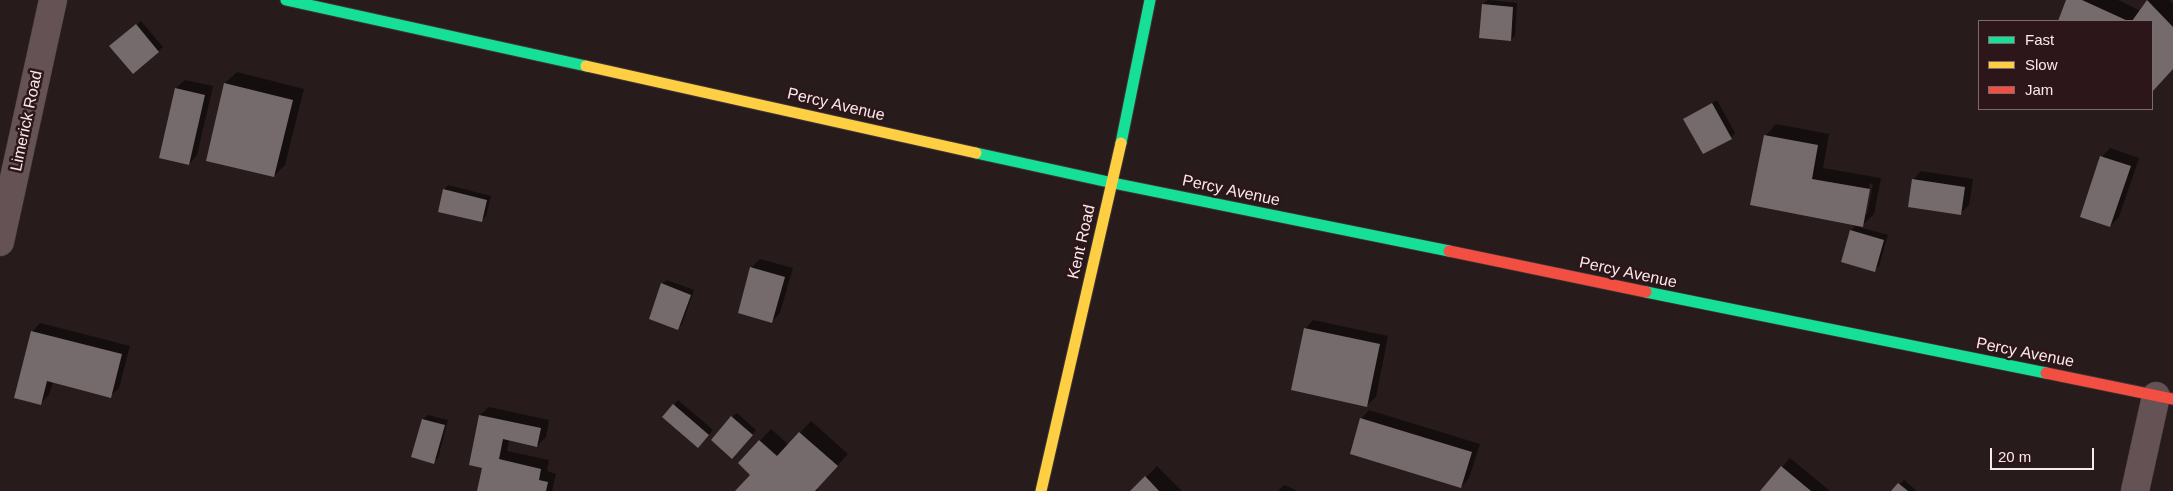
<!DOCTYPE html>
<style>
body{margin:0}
#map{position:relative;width:2173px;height:491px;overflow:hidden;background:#271b1c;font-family:Arial,sans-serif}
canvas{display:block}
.legend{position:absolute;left:1978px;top:20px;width:175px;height:90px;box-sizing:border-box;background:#2c1619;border:1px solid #7e6a6d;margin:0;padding:6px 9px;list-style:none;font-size:15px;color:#fae9ea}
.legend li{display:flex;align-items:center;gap:10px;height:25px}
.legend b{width:25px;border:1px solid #7e6a6d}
.scale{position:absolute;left:1990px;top:448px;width:104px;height:22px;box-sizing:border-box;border:2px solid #fae9ea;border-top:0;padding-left:6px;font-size:15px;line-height:18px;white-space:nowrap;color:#fae9ea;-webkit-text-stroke:4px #2c1619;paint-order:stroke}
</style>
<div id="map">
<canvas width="2173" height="491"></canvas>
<ul class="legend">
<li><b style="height:6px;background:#16e098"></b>Fast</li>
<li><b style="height:6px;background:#ffcf43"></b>Slow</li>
<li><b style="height:6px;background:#f24e42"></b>Jam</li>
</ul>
<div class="scale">20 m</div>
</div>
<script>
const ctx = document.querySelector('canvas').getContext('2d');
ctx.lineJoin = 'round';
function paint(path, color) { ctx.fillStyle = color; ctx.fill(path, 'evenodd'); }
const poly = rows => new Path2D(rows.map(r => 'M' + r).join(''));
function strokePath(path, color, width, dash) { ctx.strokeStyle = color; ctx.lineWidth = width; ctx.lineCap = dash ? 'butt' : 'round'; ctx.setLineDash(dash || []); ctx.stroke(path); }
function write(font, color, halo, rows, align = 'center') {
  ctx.font = font + ' Arial,sans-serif'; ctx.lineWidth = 5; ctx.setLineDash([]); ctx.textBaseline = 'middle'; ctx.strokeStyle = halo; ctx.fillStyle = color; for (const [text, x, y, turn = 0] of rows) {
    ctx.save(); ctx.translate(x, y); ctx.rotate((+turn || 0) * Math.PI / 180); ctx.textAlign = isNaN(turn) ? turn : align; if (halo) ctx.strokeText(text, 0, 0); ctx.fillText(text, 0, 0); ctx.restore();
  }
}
const shadow = poly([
 [1488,0,1517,3,1515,35,1511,40,1483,4],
 [2067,0,2118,0,2141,11,2148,0,2169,0,2173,4,2173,68,2152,90,2152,21,2059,21],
 [141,21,163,47,133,72,115,42],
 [237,72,304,89,285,165,274,176,207,160,225,83],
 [185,80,213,86,197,155,189,164,160,157,176,88],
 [1717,100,1735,133,1731,138,1685,119],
 [1776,124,1829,134,1823,168,1881,178,1874,214,1863,225,1752,204,1765,136],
 [1870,183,1873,184,1867,214,1864,214],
 [2110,148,2139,158,2119,217,2110,226,2102,157],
 [1921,171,1973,179,1969,205,1961,213,1913,180],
 [448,185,491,196,486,216,481,221,444,190],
 [1855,226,1888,235,1879,266,1875,270,1851,231],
 [760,259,793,268,780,313,772,321,739,312,752,267],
 [667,280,694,290,682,324,678,328,662,284],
 [1313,320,1388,336,1376,397,1367,405,1305,329],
 [40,323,130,346,119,388,110,396,53,382,49,395,40,403,32,332],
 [678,400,713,430,698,447,664,417],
 [489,407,549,420,546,437,537,446,509,440,507,451,549,460,547,471,556,474,552,491,478,491,483,467,480,415],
 [1369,410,1480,444,1469,478,1461,487,1361,419],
 [737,413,756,430,737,453,732,417],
 [428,415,448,420,438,458,433,462,412,456,423,419],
 [811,421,848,454,816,489,818,491,737,491,752,475,739,463,771,429,789,445],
 [1790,458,1830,491,1761,491],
 [1157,466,1182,491,1132,491],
 [1904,480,1917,491,1893,491],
 [1284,485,1296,490,1295,491,1278,491]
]);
const building = poly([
 [2066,0,2082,0,2128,21,2058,21],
 [2147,0,2173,27,2173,69,2152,92,2152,21,2132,21],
 [1482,4,1513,7,1511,41,1479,38],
 [136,24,159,52,133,74,109,46],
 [224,83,293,100,274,177,206,161],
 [175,88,205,95,189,165,159,158],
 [1712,103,1732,139,1703,154,1683,119],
 [1764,135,1818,145,1812,179,1870,189,1863,227,1750,205],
 [2100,156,2131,166,2110,227,2080,217],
 [1912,179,1965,187,1961,215,1908,207],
 [443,189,487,200,482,222,438,212],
 [1850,230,1884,240,1875,272,1841,262],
 [750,267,785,277,772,323,738,313],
 [661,283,691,295,678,330,649,319],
 [1304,328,1380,344,1367,407,1291,390],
 [31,331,122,354,111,398,47,381,41,405,14,398],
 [673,404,709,435,698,448,662,417],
 [479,415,541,428,537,447,503,439,499,459,541,469,539,480,548,482,546,491,477,491,482,468,469,465],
 [731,416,753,435,732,459,711,440],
 [1360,418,1472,452,1461,488,1350,454],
 [422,419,445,425,434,464,411,457],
 [799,432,838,466,815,491,735,491,750,475,738,463,759,440,777,456],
 [1781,466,1811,491,1760,491],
 [1145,476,1159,491,1130,491],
 [1898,483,1908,491,1891,491]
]);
const street = poly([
 [0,242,53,0],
 [2135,491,2156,396]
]);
const fast = poly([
 [286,0,586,66],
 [1121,143,1150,0],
 [976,153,1113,183,1449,251],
 [1646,292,2046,373]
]);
const slow = poly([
 [586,66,976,153],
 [1041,491,1121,143]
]);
const jam = poly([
 [1449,251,1646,292],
 [2046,373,2173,399]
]);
const streetNames = [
 ["Percy Avenue",836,105,13],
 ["Limerick Road",27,121,-78],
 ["Percy Avenue",1231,191,12],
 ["Kent Road",1082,242,-77],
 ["Percy Avenue",1628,273,12],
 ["Percy Avenue",2025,353,11]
];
paint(shadow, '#0007');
paint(building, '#766b6c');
strokePath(street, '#3f3536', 29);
strokePath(fast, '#3f3536', 13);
strokePath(slow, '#3f3536', 13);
strokePath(jam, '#3f3536', 13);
strokePath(street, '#645254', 28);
strokePath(fast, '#16e098', 11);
strokePath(slow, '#ffcf43', 11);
strokePath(jam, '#f24e42', 11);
write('16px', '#fae9ea', '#2c1619', streetNames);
</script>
